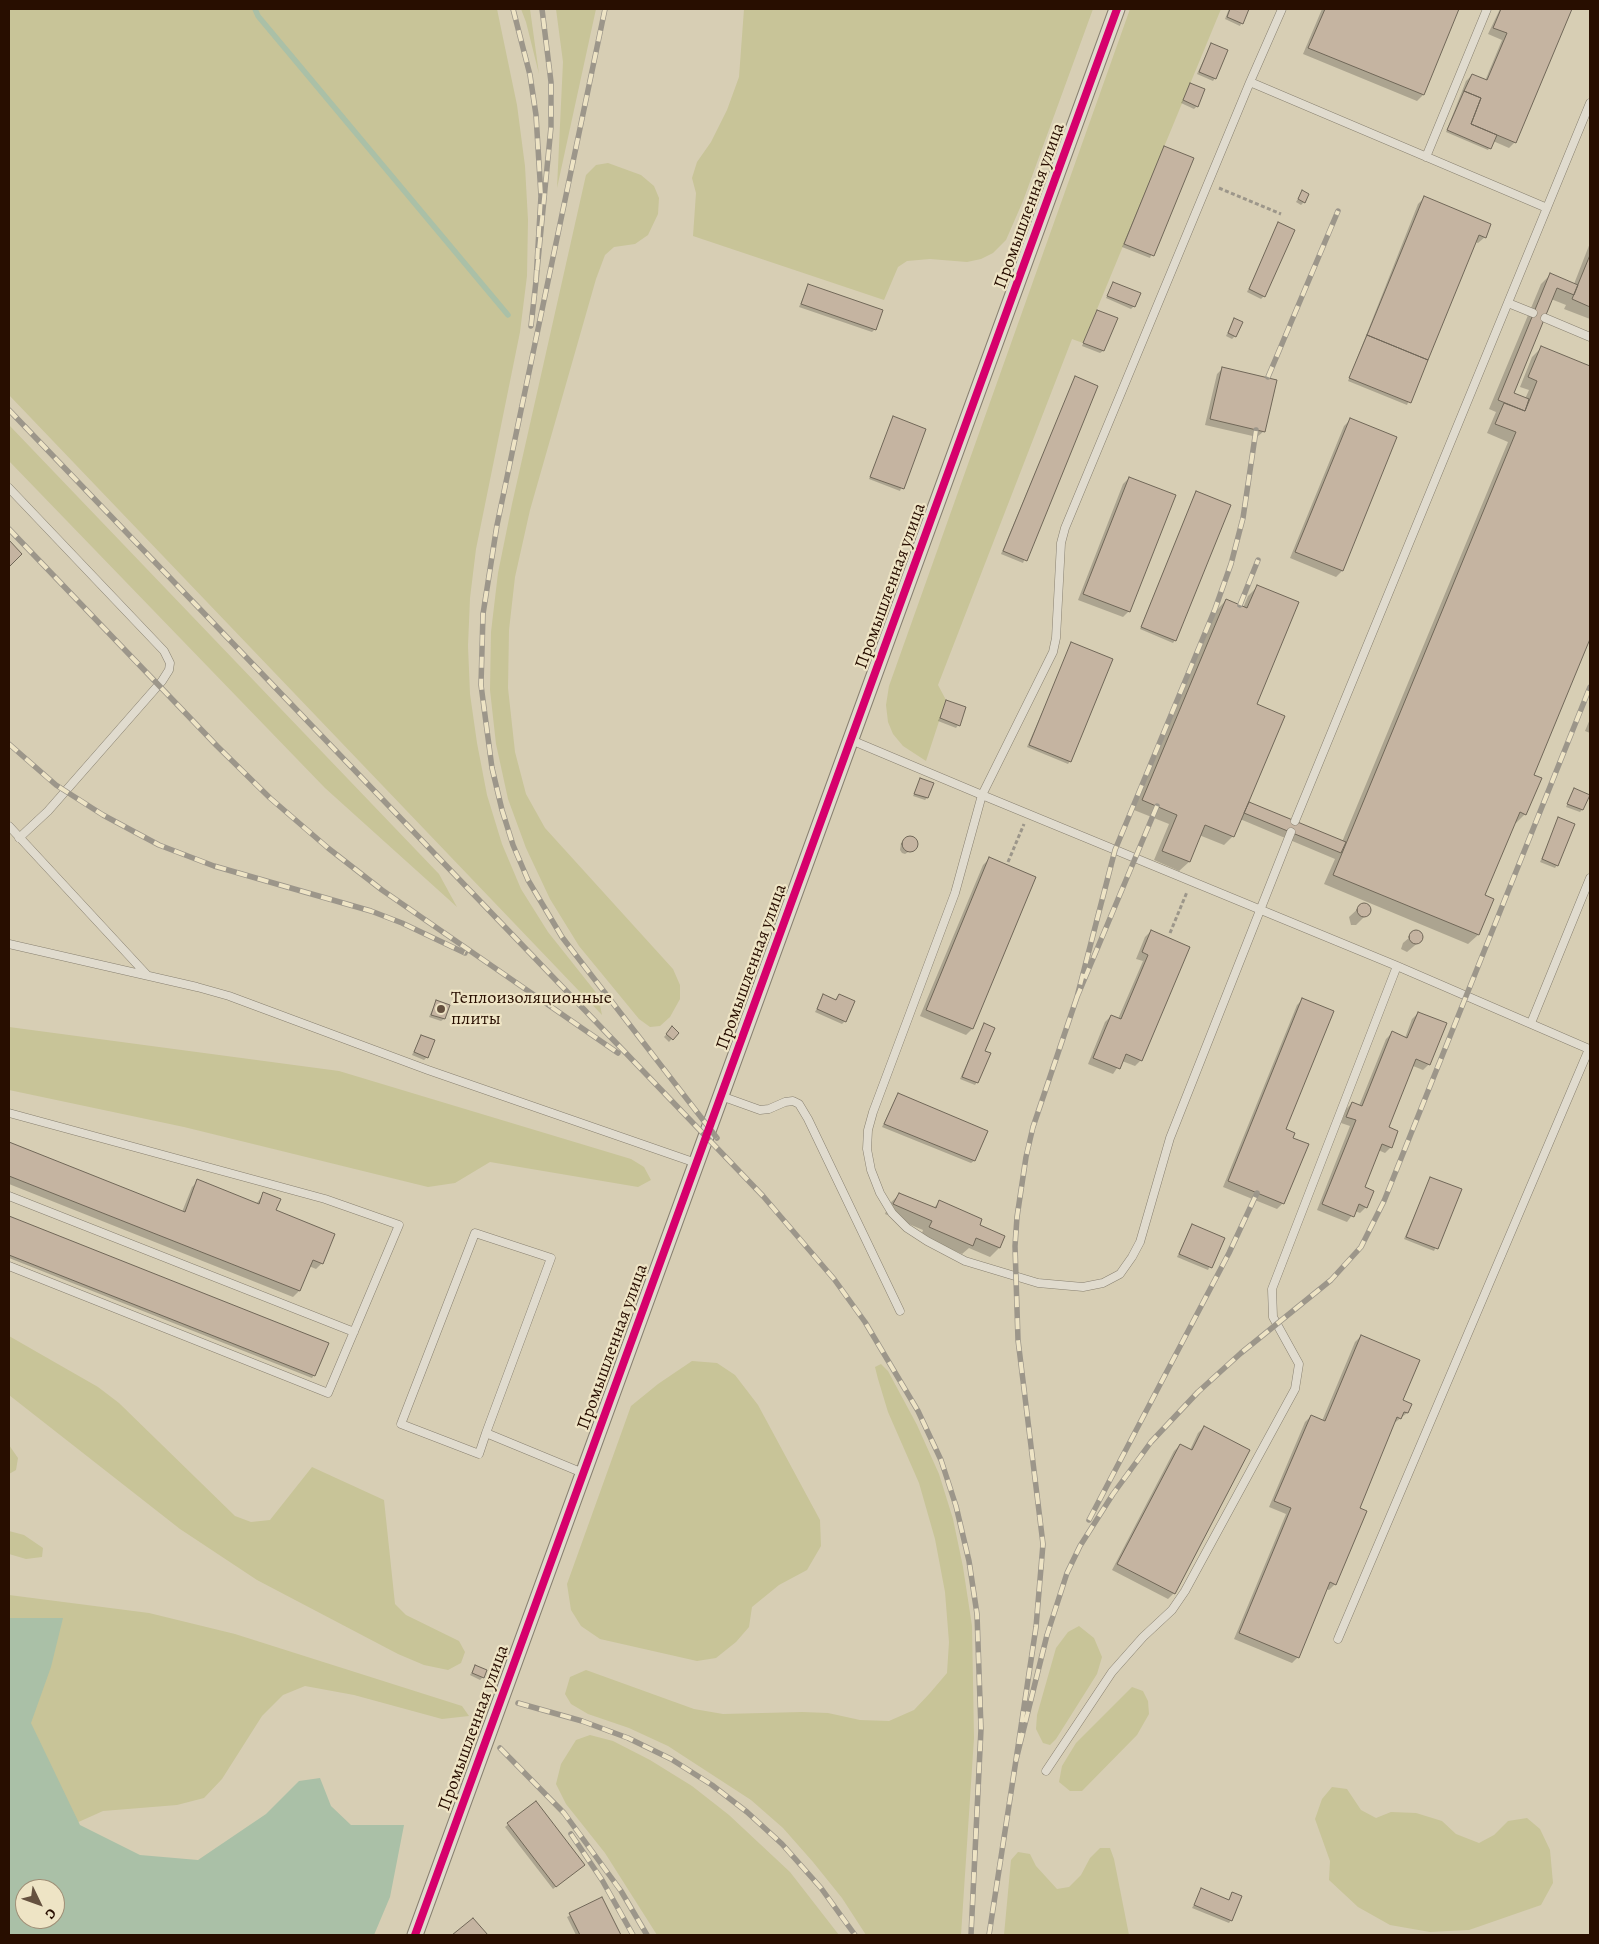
<!DOCTYPE html>
<meta charset="utf-8">
<style>
body{margin:0}
#map{position:relative;width:1599px;height:1944px;overflow:hidden;background:#d7ceb4;font-family:Alegreya,serif}
canvas{display:block}
.frame{position:absolute;inset:0;border:10px solid #280e00;pointer-events:none}
.north{position:absolute;left:15px;top:1879px;width:50px;height:50px;box-sizing:border-box;background:#eee4c5;border:1px solid #9f8e76;border-radius:50%;rotate:132deg;font-size:14px;font-weight:700;line-height:20px;text-align:center;color:#280e00}
.north::after{content:'';display:block;margin:auto;width:18px;height:22px;background:#65513f;clip-path:polygon(50% 0,100% 100%,50% 72%,0 100%)}
</style>
<div id="map">
<canvas width="1599" height="1944"></canvas>
<div class="frame"></div>
<div class="north">С</div>
</div>
<script>
const ctx = document.querySelector('canvas').getContext('2d');
ctx.lineJoin = 'round';
function paint(path, color) { ctx.fillStyle = color; ctx.fill(path, 'evenodd'); }
const poly = rows => new Path2D(rows.map(r => 'M' + r).join(''));
function strokePath(path, color, width, dash) { ctx.strokeStyle = color; ctx.lineWidth = width; ctx.lineCap = dash ? 'butt' : 'round'; ctx.setLineDash(dash || []); ctx.stroke(path); }
function write(font, color, halo, rows, align = 'center') {
  ctx.font = font + ' Alegreya,serif'; ctx.lineWidth = 4.5; ctx.setLineDash([]); ctx.textBaseline = 'middle'; ctx.strokeStyle = halo; ctx.fillStyle = color; for (const [text, x, y, turn = 0] of rows) {
    ctx.save(); ctx.translate(x, y); ctx.rotate((+turn || 0) * Math.PI / 180); ctx.textAlign = isNaN(turn) ? turn : align; if (halo) ctx.strokeText(text, 0, 0); ctx.fillText(text, 0, 0); ctx.restore();
  }
}
const green = poly([
 [9,9,497,9,517,105,525,166,528,220,527,276,520,332,476,549,470,598,468,646,470,694,477,743,487,795,502,844,521,889,548,932,598,995,602,1015,9,395],
 [521,9,530,9,539,74,526,22],
 [556,9,596,9,557,188,563,62],
 [744,9,1093,9,1023,201,1006,240,993,253,981,259,967,262,930,259,907,261,898,267,884,300,693,236,696,193,692,178,697,162,711,142,727,110,739,77],
 [1130,9,1221,9,1083,343,1072,339,938,685,946,700,926,761,903,746,893,734,888,722,886,705,889,686],
 [608,163,641,175,654,186,659,198,658,214,648,235,635,244,614,247,605,255,596,279,530,510,515,577,509,630,508,688,515,752,526,794,545,828,673,969,680,985,680,999,670,1017,660,1026,650,1027,639,1019,579,946,550,899,526,848,508,799,496,744,490,690,491,632,498,573,512,504,586,175,596,165],
 [9,425,439,874,457,907,325,788,9,461],
 [9,1027,339,1071,631,1159,644,1167,651,1180,638,1187,490,1162,455,1183,428,1187,184,1127,9,1090],
 [9,1336,98,1387,119,1403,235,1516,251,1522,270,1520,312,1467,384,1500,395,1604,406,1615,459,1641,465,1652,461,1663,448,1670,424,1665,398,1654,257,1580,180,1529,9,1395],
 [692,1361,717,1363,735,1375,758,1405,820,1520,821,1546,807,1570,779,1585,752,1607,749,1627,736,1642,716,1658,697,1661,600,1639,581,1626,571,1610,567,1584,631,1406,658,1384],
 [881,1364,888,1371,917,1425,939,1474,953,1519,963,1567,972,1626,974,1738,961,1935,866,1935,842,1898,813,1862,783,1828,751,1800,668,1746,629,1728,588,1714,571,1704,565,1694,570,1677,586,1670,694,1709,723,1714,802,1712,828,1713,860,1720,889,1721,914,1710,930,1693,947,1673,949,1642,945,1592,935,1539,919,1483,888,1412,878,1379,875,1367],
 [9,1445,18,1458,16,1470,9,1474],
 [9,1531,24,1535,43,1548,42,1557,26,1559,9,1554],
 [9,1595,149,1613,235,1634,462,1706,469,1716,442,1719,354,1695,305,1686,283,1695,262,1716,222,1779,204,1798,177,1805,103,1811,34,1842,9,1857],
 [1079,1626,1094,1638,1102,1657,1097,1674,1056,1739,1050,1745,1043,1743,1036,1729,1037,1715,1056,1648,1068,1632],
 [1132,1687,1143,1691,1148,1701,1149,1714,1137,1735,1082,1791,1070,1791,1059,1782,1062,1766,1076,1743],
 [590,1735,613,1741,650,1760,692,1786,729,1815,790,1872,839,1935,657,1935,605,1853,566,1804,556,1784,561,1764,576,1740],
 [1332,1787,1347,1789,1361,1810,1376,1818,1391,1812,1416,1813,1442,1821,1456,1834,1479,1843,1494,1835,1508,1821,1527,1818,1540,1829,1550,1850,1553,1883,1541,1905,1469,1930,1430,1932,1390,1925,1358,1907,1329,1880,1330,1861,1315,1819,1322,1799],
 [1100,1848,1110,1848,1114,1859,1129,1935,1004,1935,1011,1860,1018,1852,1030,1854,1036,1866,1057,1889,1069,1887,1081,1875,1090,1858]
]);
const water = poly([
 [9,1618,63,1618,51,1667,31,1723,80,1825,140,1855,198,1860,266,1814,299,1781,320,1778,331,1806,351,1825,404,1825,390,1897,374,1935,9,1935],
 [25,1889,55,1889,55,1919,25,1919]
]);
const shadow = poly([
 [1229,9,1248,9,1240,26,1225,19],
 [1322,9,1458,9,1423,95,1417,101,1303,54],
 [1500,9,1570,9,1515,142,1509,148,1493,141,1488,150,1446,132,1466,81,1472,75,1485,81,1502,40,1488,34],
 [1211,44,1215,78,1213,81,1197,74],
 [1191,84,1197,106,1194,109,1181,103],
 [1164,147,1192,159,1150,258,1122,247],
 [1302,192,1304,202,1301,205,1296,202],
 [1424,198,1485,237,1478,243,1475,242,1407,405,1348,381,1418,204],
 [1279,224,1264,296,1261,299,1247,292],
 [1590,243,1590,319,1564,309,1566,305,1551,299,1512,393,1525,399,1529,390,1520,387,1532,357,1541,348,1590,368,1590,635,1532,776,1525,814,1516,823,1514,822,1483,896,1492,899,1478,935,1468,944,1324,884,1335,859,1240,819,1233,836,1224,845,1199,835,1189,862,1179,871,1154,860,1169,824,1134,810,1217,610,1226,600,1243,608,1248,596,1258,586,1255,705,1245,807,1249,803,1342,842,1508,442,1487,433,1496,412,1489,409,1541,284,1550,275,1574,284],
 [1114,283,1134,306,1131,309,1106,298],
 [808,286,875,329,872,332,799,307],
 [1097,311,1103,351,1100,353,1082,346],
 [1234,319,1235,336,1232,339,1226,336],
 [1223,368,1264,431,1257,437,1205,425,1217,374],
 [1075,378,1097,387,1023,563,1001,554],
 [893,418,925,429,900,491,869,479],
 [1350,420,1395,438,1342,571,1336,577,1290,558,1344,426],
 [1129,478,1129,611,1123,617,1078,600,1123,484],
 [1196,493,1175,640,1173,643,1140,629],
 [1072,644,1070,761,1068,764,1027,747],
 [947,701,958,725,956,728,938,721],
 [1590,719,1590,733,1585,731],
 [920,780,927,798,925,800,913,796],
 [1574,790,1582,810,1580,812,1566,807],
 [1559,819,1557,865,1555,868,1540,862],
 [908,837,913,838,917,843,916,847,905,854,902,853,900,850,901,843],
 [989,859,1035,878,972,1029,966,1035,920,1016,983,865],
 [1362,905,1367,905,1369,912,1356,925,1351,925,1349,917],
 [1151,931,1141,1060,1135,1066,1122,1061,1113,1074,1088,1064,1105,1022,1111,1016,1118,1019,1143,961,1136,959,1145,937],
 [1416,932,1422,937,1420,941,1407,952,1401,949,1403,943],
 [824,995,835,1000,839,995,845,1021,842,1024,815,1012],
 [1303,999,1284,1129,1283,1203,1277,1209,1223,1187,1297,1005],
 [436,1001,444,1019,441,1021,429,1017],
 [1418,1013,1429,1064,1423,1070,1413,1066,1387,1127,1391,1147,1385,1153,1378,1150,1364,1188,1366,1207,1360,1213,1355,1211,1347,1222,1317,1210,1350,1126,1341,1123,1346,1109,1352,1103,1359,1106,1386,1039,1392,1033,1405,1038,1412,1019],
 [984,1025,984,1051,977,1082,975,1085,960,1079],
 [672,1028,677,1033,669,1042,664,1037],
 [421,1036,427,1057,424,1060,412,1055],
 [898,1094,986,1132,974,1161,971,1163,882,1127],
 [9,1143,182,1212,192,1187,198,1181,256,1204,264,1194,274,1211,322,1263,316,1269,309,1266,299,1291,293,1297,9,1184],
 [1431,1178,1461,1190,1434,1251,1404,1239],
 [899,1195,933,1209,939,1202,978,1226,1004,1237,999,1248,990,1257,969,1248,962,1254,921,1236,923,1230,885,1214,889,1204],
 [9,1217,327,1344,314,1375,312,1378,9,1258],
 [1192,1225,1223,1238,1208,1270,1177,1257],
 [1361,1336,1407,1413,1393,1424,1358,1509,1335,1584,1329,1590,1326,1589,1298,1657,1292,1663,1234,1639,1286,1514,1269,1507,1305,1422,1311,1416,1322,1421,1355,1342],
 [1204,1427,1174,1593,1168,1599,1112,1570,1174,1451,1180,1445,1190,1450,1198,1433],
 [475,1667,483,1677,480,1680,470,1675],
 [536,1802,581,1867,553,1889,505,1827],
 [1202,1890,1228,1901,1233,1894,1231,1920,1229,1923,1192,1908],
 [602,1899,620,1935,576,1935,567,1917]
]);
const stream = poly([
 [255,9,258,16,508,315]
]);
const building = poly([
 [1230,9,1249,9,1243,24,1227,17,1230,9],
 [1325,9,1459,9,1424,95,1308,48,1325,9],
 [1501,9,1572,9,1516,143,1471,124,1481,98,1464,91,1472,74,1487,80,1507,33,1493,28,1501,9],
 [1211,43,1228,50,1216,79,1199,72,1211,43],
 [1190,83,1205,89,1198,107,1183,100,1190,83],
 [1464,91,1481,98,1471,124,1497,135,1491,149,1447,130,1464,91],
 [1164,146,1194,158,1154,256,1124,244,1164,146],
 [1302,190,1309,194,1305,203,1298,199,1302,190],
 [1424,196,1491,224,1486,238,1479,235,1428,360,1367,335,1424,196],
 [1278,222,1295,230,1265,297,1249,289,1278,222],
 [1590,255,1590,307,1572,299,1590,255],
 [1550,273,1578,285,1574,295,1557,288,1514,393,1529,399,1525,411,1498,400,1550,273],
 [1113,282,1141,293,1135,307,1107,296,1113,282],
 [808,284,883,310,876,330,801,304,808,284],
 [1097,310,1118,318,1104,351,1083,343,1097,310],
 [1234,318,1243,322,1236,337,1228,333,1234,318],
 [1367,335,1428,360,1411,403,1349,378,1367,335],
 [1541,346,1590,366,1590,639,1534,775,1542,778,1526,815,1520,812,1485,895,1494,899,1479,935,1333,875,1516,432,1495,424,1504,403,1525,411,1537,381,1528,377,1541,346],
 [1222,367,1277,380,1265,432,1210,419,1222,367],
 [1075,376,1098,386,1027,561,1003,551,1075,376],
 [893,416,926,429,904,489,870,477,893,416],
 [1350,418,1397,437,1343,571,1295,552,1350,418],
 [1129,477,1176,495,1130,612,1083,594,1129,477],
 [1196,491,1231,505,1176,641,1141,627,1196,491],
 [9,540,22,554,9,567,9,540],
 [1257,585,1299,602,1257,704,1285,716,1234,837,1205,825,1190,862,1162,851,1177,815,1142,800,1226,599,1247,608,1257,585],
 [1071,642,1113,659,1071,762,1029,745,1071,642],
 [946,700,966,707,960,726,940,718,946,700],
 [920,778,934,783,928,798,914,794,920,778],
 [1574,788,1590,795,1583,810,1567,804,1574,788],
 [1249,802,1346,842,1341,853,1244,813,1249,802],
 [1558,817,1575,824,1558,866,1542,859,1558,817],
 '902 844a8 8 0 1 1 16 0a8 8 0 1 1-16 0Z',
 [989,857,1036,877,973,1029,926,1010,989,857],
 '1357 910a7 7 0 1 1 14 0a7 7 0 1 1-14 0Z',
 [1151,930,1190,947,1142,1061,1126,1054,1120,1069,1093,1058,1111,1015,1121,1019,1148,955,1142,952,1151,930],
 '1409 937a7 7 0 1 1 14 0a7 7 0 1 1-14 0Z',
 [823,994,836,1000,839,994,855,1001,846,1022,817,1009,823,994],
 [1302,998,1334,1011,1286,1129,1295,1133,1293,1138,1309,1144,1284,1204,1228,1181,1302,998],
 [436,1000,450,1005,445,1019,431,1015,436,1000],
 [1418,1012,1447,1023,1430,1065,1416,1059,1389,1127,1398,1131,1392,1148,1382,1144,1365,1187,1374,1191,1367,1208,1359,1204,1354,1217,1322,1204,1356,1120,1346,1117,1352,1102,1362,1106,1392,1031,1407,1038,1418,1012],
 [984,1023,995,1028,985,1051,991,1053,978,1083,962,1077,984,1023],
 [672,1026,679,1033,673,1040,666,1034,672,1026],
 [421,1035,435,1040,428,1058,414,1052,421,1035],
 [898,1093,988,1131,975,1161,884,1124,898,1093],
 [9,1142,185,1212,197,1179,259,1204,263,1192,281,1199,276,1210,335,1234,323,1264,313,1260,300,1291,9,1176,9,1142],
 [1430,1177,1462,1189,1438,1249,1406,1237,1430,1177],
 [899,1193,936,1208,939,1200,982,1219,980,1225,1005,1236,1000,1248,976,1238,973,1246,929,1227,932,1221,893,1204,899,1193],
 [9,1216,329,1343,315,1376,9,1255,9,1216],
 [1192,1224,1225,1238,1212,1268,1179,1254,1192,1224],
 [1361,1335,1420,1360,1403,1400,1412,1404,1408,1413,1404,1412,1401,1419,1397,1417,1360,1508,1367,1511,1336,1585,1330,1582,1299,1658,1239,1633,1291,1508,1274,1501,1311,1415,1325,1421,1361,1335],
 [1204,1426,1250,1450,1175,1594,1117,1564,1180,1444,1192,1450,1204,1426],
 [475,1665,487,1670,484,1678,472,1673,475,1665],
 [536,1801,585,1865,556,1887,507,1823,536,1801],
 [1201,1888,1229,1900,1232,1892,1242,1896,1232,1921,1194,1905,1201,1888],
 [602,1897,621,1935,580,1935,569,1913,602,1897],
 [473,1918,488,1935,452,1935,473,1918]
]);
const path = poly([
 [1219,188,1281,214],
 [1008,862,1024,824],
 [1170,933,1187,892]
]);
const lane = poly([
 [1282,9,1250,82,1547,208],
 [1250,82,1065,528,1061,543,1056,638,1053,652,982,795,1397,966,1589,1049,1338,1639],
 [1426,157,1487,9],
 [1508,303,1533,313],
 [1545,318,1590,337],
 [9,488,164,651,170,663,169,670,162,681,48,811,19,838],
 [851,740,982,795,955,893,873,1112,868,1130,867,1149,871,1170,880,1193,892,1213,907,1228,927,1241,965,1261,1038,1283,1083,1287,1103,1283,1120,1274,1132,1257,1140,1242,1170,1138,1291,832],
 [1295,821,1590,103],
 [9,826,147,975],
 [9,944,197,987,229,996,428,1070,696,1163],
 [1531,1023,1590,878],
 [721,1096,760,1110,769,1109,785,1102,793,1101,799,1104,808,1119,900,1311],
 [9,1113,325,1199,399,1225,328,1393,9,1266],
 [9,1196,354,1332],
 [486,1433,551,1258,475,1233,401,1424,479,1454,486,1433,583,1473],
 [1046,1771,1112,1672,1143,1637,1172,1610,1185,1591,1295,1389,1299,1364,1273,1317,1272,1289,1397,966]
]);
const street = poly([
 [415,1935,1117,9]
]);
const rail = poly([
 [513,9,530,75,536,115,541,196,536,281,551,127,551,82,542,9],
 [605,9,497,525,483,614,481,685,492,768,502,810,513,845,528,880,562,937,585,967,717,1138],
 [531,326,536,281],
 [1268,377,1338,211],
 [9,410,763,1196,834,1279,865,1322,918,1411,941,1460,956,1506,969,1561,977,1614,981,1729,971,1935],
 [9,529,217,746,270,798,328,848,382,890,618,1053],
 [1240,605,1258,560],
 [9,744,56,785,103,815,159,845,214,866,371,911,402,923,465,953],
 [1157,806,1077,997,1115,850,1215,609,1231,564,1243,518,1256,430],
 [1077,997,1033,1127,1026,1157,1017,1217,1015,1246,1018,1340,1043,1544,1036,1627,1016,1760,1047,1635,1067,1573,1080,1546,1113,1494,1151,1442,1198,1392,1241,1353,1331,1280,1361,1247,1384,1201,1590,687],
 [1089,1520,1229,1253,1257,1193],
 [518,1703,582,1721,628,1738,671,1759,712,1785,747,1812,782,1844,821,1888,855,1935],
 [500,1748,564,1813,621,1891,647,1935],
 [571,1834,602,1880,633,1935],
 [989,1935,1016,1760]
]);
const cycleway = poly([
 [415,1935,1117,9]
]);
const markers = [
 [441,1009,5,"#65513f"]
];
const streetNames = [
 ["Промышленная улица",1030,206,-70],
 ["Промышленная улица",891,586,-70],
 ["Промышленная улица",752,967,-70],
 ["Промышленная улица",613,1347,-70],
 ["Промышленная улица",474,1728,-70]
];
const poiNames = [
 ["Теплоизоляционные",451,999],
 ["плиты",451,1020]
];
paint(green, '#c8c498');
paint(water, '#aac0a7');
paint(shadow, '#0003');
strokePath(stream, '#aac0a7', 5.5);
paint(building, '#c5b4a1');
strokePath(building, '#706758', 1);
strokePath(lane, '#888070', 9);
strokePath(street, '#888070', 17);
strokePath(path, '#9c968a', 3, [4, 2.5]);
strokePath(lane, '#e0dbce', 8);
strokePath(street, '#e0dbce', 15);
strokePath(rail, '#9c968a', 5.5);
strokePath(rail, '#eee4c5', 4, [11]);
strokePath(cycleway, '#d6006c', 8);
for (const [x, y, r, color] of markers) { const dot = new Path2D(); dot.arc(x, y, r, 0, 2 * Math.PI); ctx.fillStyle = color; ctx.fill(dot); strokePath(dot, '#eee4c5', 2); }
write('18px', '#280e00', '#eee4c5', streetNames);
write('18px', '#280e00', '#eee4c5', poiNames, 'left');
</script>
